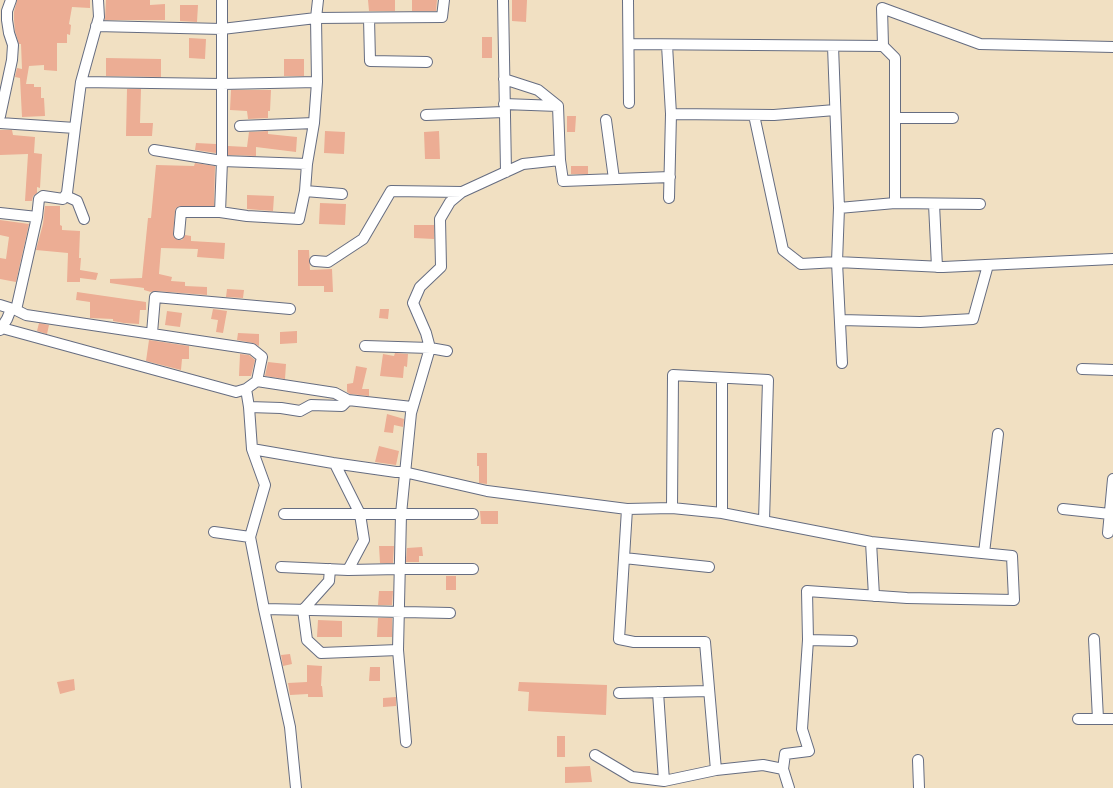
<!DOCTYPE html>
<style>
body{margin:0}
canvas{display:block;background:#f1e0c2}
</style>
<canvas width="1113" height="788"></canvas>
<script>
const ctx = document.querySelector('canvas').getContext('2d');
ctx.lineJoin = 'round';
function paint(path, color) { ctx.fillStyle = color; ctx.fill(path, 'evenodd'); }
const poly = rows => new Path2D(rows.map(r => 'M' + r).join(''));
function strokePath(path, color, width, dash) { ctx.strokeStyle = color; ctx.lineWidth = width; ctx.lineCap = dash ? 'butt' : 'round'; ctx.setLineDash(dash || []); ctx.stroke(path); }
const building = poly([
 [17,0,90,0,90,8,72,7,69,24,71,25,70,35,67,34,67,43,57,43,57,71,44,70,44,65,29,66,26,84,34,84,34,87,41,87,41,98,44,98,45,116,22,117,20,78,15,77,17,68,22,69,21,44,19,44,15,31,14,20,14,12],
 [106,0,150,0,150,5,165,4,165,20,105,20],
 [368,0,395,0,395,11,369,11],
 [412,0,437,0,436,11,412,11],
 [512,0,527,0,526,22,512,21],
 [180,5,198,5,197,22,180,21],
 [482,37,492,37,492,58,482,58],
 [189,38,206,39,205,59,189,58],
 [106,58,161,59,161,77,106,76],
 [284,59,304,59,304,76,284,76],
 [127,89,141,89,140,123,153,123,152,136,126,136],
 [231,90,271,90,270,111,268,111,268,118,248,119,247,111,230,110],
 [567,116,576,116,575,132,567,132],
 [0,130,12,130,13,135,35,137,34,153,42,154,40,188,37,187,37,193,33,196,32,201,25,201,28,154,0,155],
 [268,131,268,134,297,137,296,152,256,147,256,156,228,155,228,146,247,147,249,132],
 [325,131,345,132,344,154,324,153],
 [439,131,440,159,425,159,424,132],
 [196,143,216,144,216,153,195,150],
 [195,163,215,166,214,206,181,206,176,208,175,211,173,236,178,240,182,240,185,235,191,236,191,241,225,243,224,259,197,257,198,249,161,248,159,274,172,277,171,281,185,282,185,286,207,287,207,295,156,291,151,292,144,290,144,288,110,283,110,279,142,278,148,218,151,218,156,165,194,166],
 [571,166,588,166,588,174,571,174],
 [247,195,274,196,273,211,247,209],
 [320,203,346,204,345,225,319,224],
 [45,206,60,206,60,225,62,226,62,230,80,231,79,258,81,258,80,270,98,273,96,280,80,278,80,282,67,282,68,253,36,250,43,224],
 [0,220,29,224,16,282,0,279,0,258,6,259,9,237,0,235],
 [414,225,434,225,434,239,414,238],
 [298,250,309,250,310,270,332,269,333,292,324,292,324,286,298,286],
 [227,289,244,290,243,298,226,297],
 [77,292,146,302,146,310,140,310,139,324,124,323,113,321,113,319,90,318,90,302,76,300],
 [213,309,227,311,223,333,216,332,218,320,211,319],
 [380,309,389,309,388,319,379,318],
 [167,311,182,313,180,327,165,325],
 [39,323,49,325,47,334,37,331],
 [297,331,297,343,280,344,280,332],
 [238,333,259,334,259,346,253,343,237,340],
 [149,340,189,346,189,359,182,359,181,370,146,361],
 [395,353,408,354,407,367,404,366,403,378,380,376,383,354,394,356],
 [240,354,249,355,255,360,251,376,239,376],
 [268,362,286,364,285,379,265,376],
 [356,366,367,368,362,389,369,389,369,396,350,394,347,392,347,384,353,383],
 [387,414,404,419,403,427,394,425,393,433,384,432],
 [379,446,399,451,396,465,375,462],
 [477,453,487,453,487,484,479,483,479,466,477,466],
 [480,511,498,511,498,524,481,524],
 [379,546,394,546,393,563,380,563],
 [422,547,423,556,419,556,419,562,406,562,407,548],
 [446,576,456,576,456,590,446,590],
 [379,591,393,591,392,605,378,605],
 [378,618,392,618,392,637,377,637],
 [318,620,342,621,342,637,317,637],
 [290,654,292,664,283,666,281,655],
 [307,665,322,666,321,686,322,686,323,697,308,697,308,694,290,695,288,683,307,682],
 [370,667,380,667,380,681,369,681],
 [74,679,75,690,60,694,57,682],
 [519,682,607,685,606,715,528,711,529,692,518,691],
 [396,697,396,706,383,707,383,698],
 [557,736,565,736,565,757,557,757],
 [590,766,592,782,565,783,565,767]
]);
const minor = poly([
 [503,0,506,172],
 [628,0,629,103],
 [369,18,370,61,427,62],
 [96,26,222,29,316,18,442,17,444,0],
 [629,44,883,46,882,8,980,44,1113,47],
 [667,45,671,114,669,198],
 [833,46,839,208,837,262,842,363],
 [883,46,895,58,895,203],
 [504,79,538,90,558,106,560,160,563,181,670,177],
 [81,82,222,84,317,82],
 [504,104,558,106],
 [671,114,774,115,835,110],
 [426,115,504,112],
 [754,115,783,250,801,264,837,262,943,267,1113,259],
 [0,116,12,60,13,45,9,33,7,20,7,11,11,0],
 [895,118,953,118],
 [606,120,614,179],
 [0,123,75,128],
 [240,126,314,123],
 [154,150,222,161,307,164],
 [305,191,342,194],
 [66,196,77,201,84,219],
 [934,204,937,267],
 [839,208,895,203,980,204],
 [220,212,222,161,222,0],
 [0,213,37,217],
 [179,234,181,212,220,212,247,216,299,219,305,191,307,164,314,123,317,82,316,18,318,0],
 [315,261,328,262,363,239,391,191,462,192],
 [0,305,16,310,37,217,39,199,43,196,63,199,67,193,75,128,81,82,99,17,98,0],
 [16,310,26,315,252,349,262,357,257,381,246,389,249,407,252,449],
 [841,320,920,322,973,319,988,265],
 [2,328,236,392,246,389],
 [0,330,7,319,11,309],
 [152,333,155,297,290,309],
 [365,346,430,348,447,351],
 [1082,369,1113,370],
 [722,378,722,513],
 [257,381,335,393,348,400,412,407],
 [249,407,281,408,300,411,311,405,342,406,348,400],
 [335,464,360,514,364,540,348,570],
 [672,508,673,375,768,380,764,521],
 [627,509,619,639,634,642,705,642,716,770],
 [1063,509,1110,514],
 [284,514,473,514],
 [214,532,250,537],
 [1108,533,1113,479],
 [871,542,874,596],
 [984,553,998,434],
 [624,558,709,567],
 [281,567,348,570,400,569,473,569],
 [330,569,329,581,303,610,307,640,321,653,398,650],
 [264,609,450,613],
 [1094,639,1098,719],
 [808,640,852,641],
 [658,692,664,781],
 [619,693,709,691],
 [1078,719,1113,719],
 [406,742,398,650,401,514,411,413,430,348,426,333,413,303,420,287,441,267,440,219,450,202,462,192,523,164,560,160],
 [595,755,632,777,664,781,716,770,763,765,783,769],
 [918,760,919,788],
 [296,788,290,727,264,609,250,537,265,485,252,449,333,463,396,472,404,472,487,491,627,509,672,508,722,513,871,542,1012,556,1014,600,907,598,807,591,808,640,802,729,809,751,785,754,783,769,789,788]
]);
paint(building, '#ecad94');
strokePath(minor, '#666d81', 12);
strokePath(minor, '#fff', 10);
</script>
